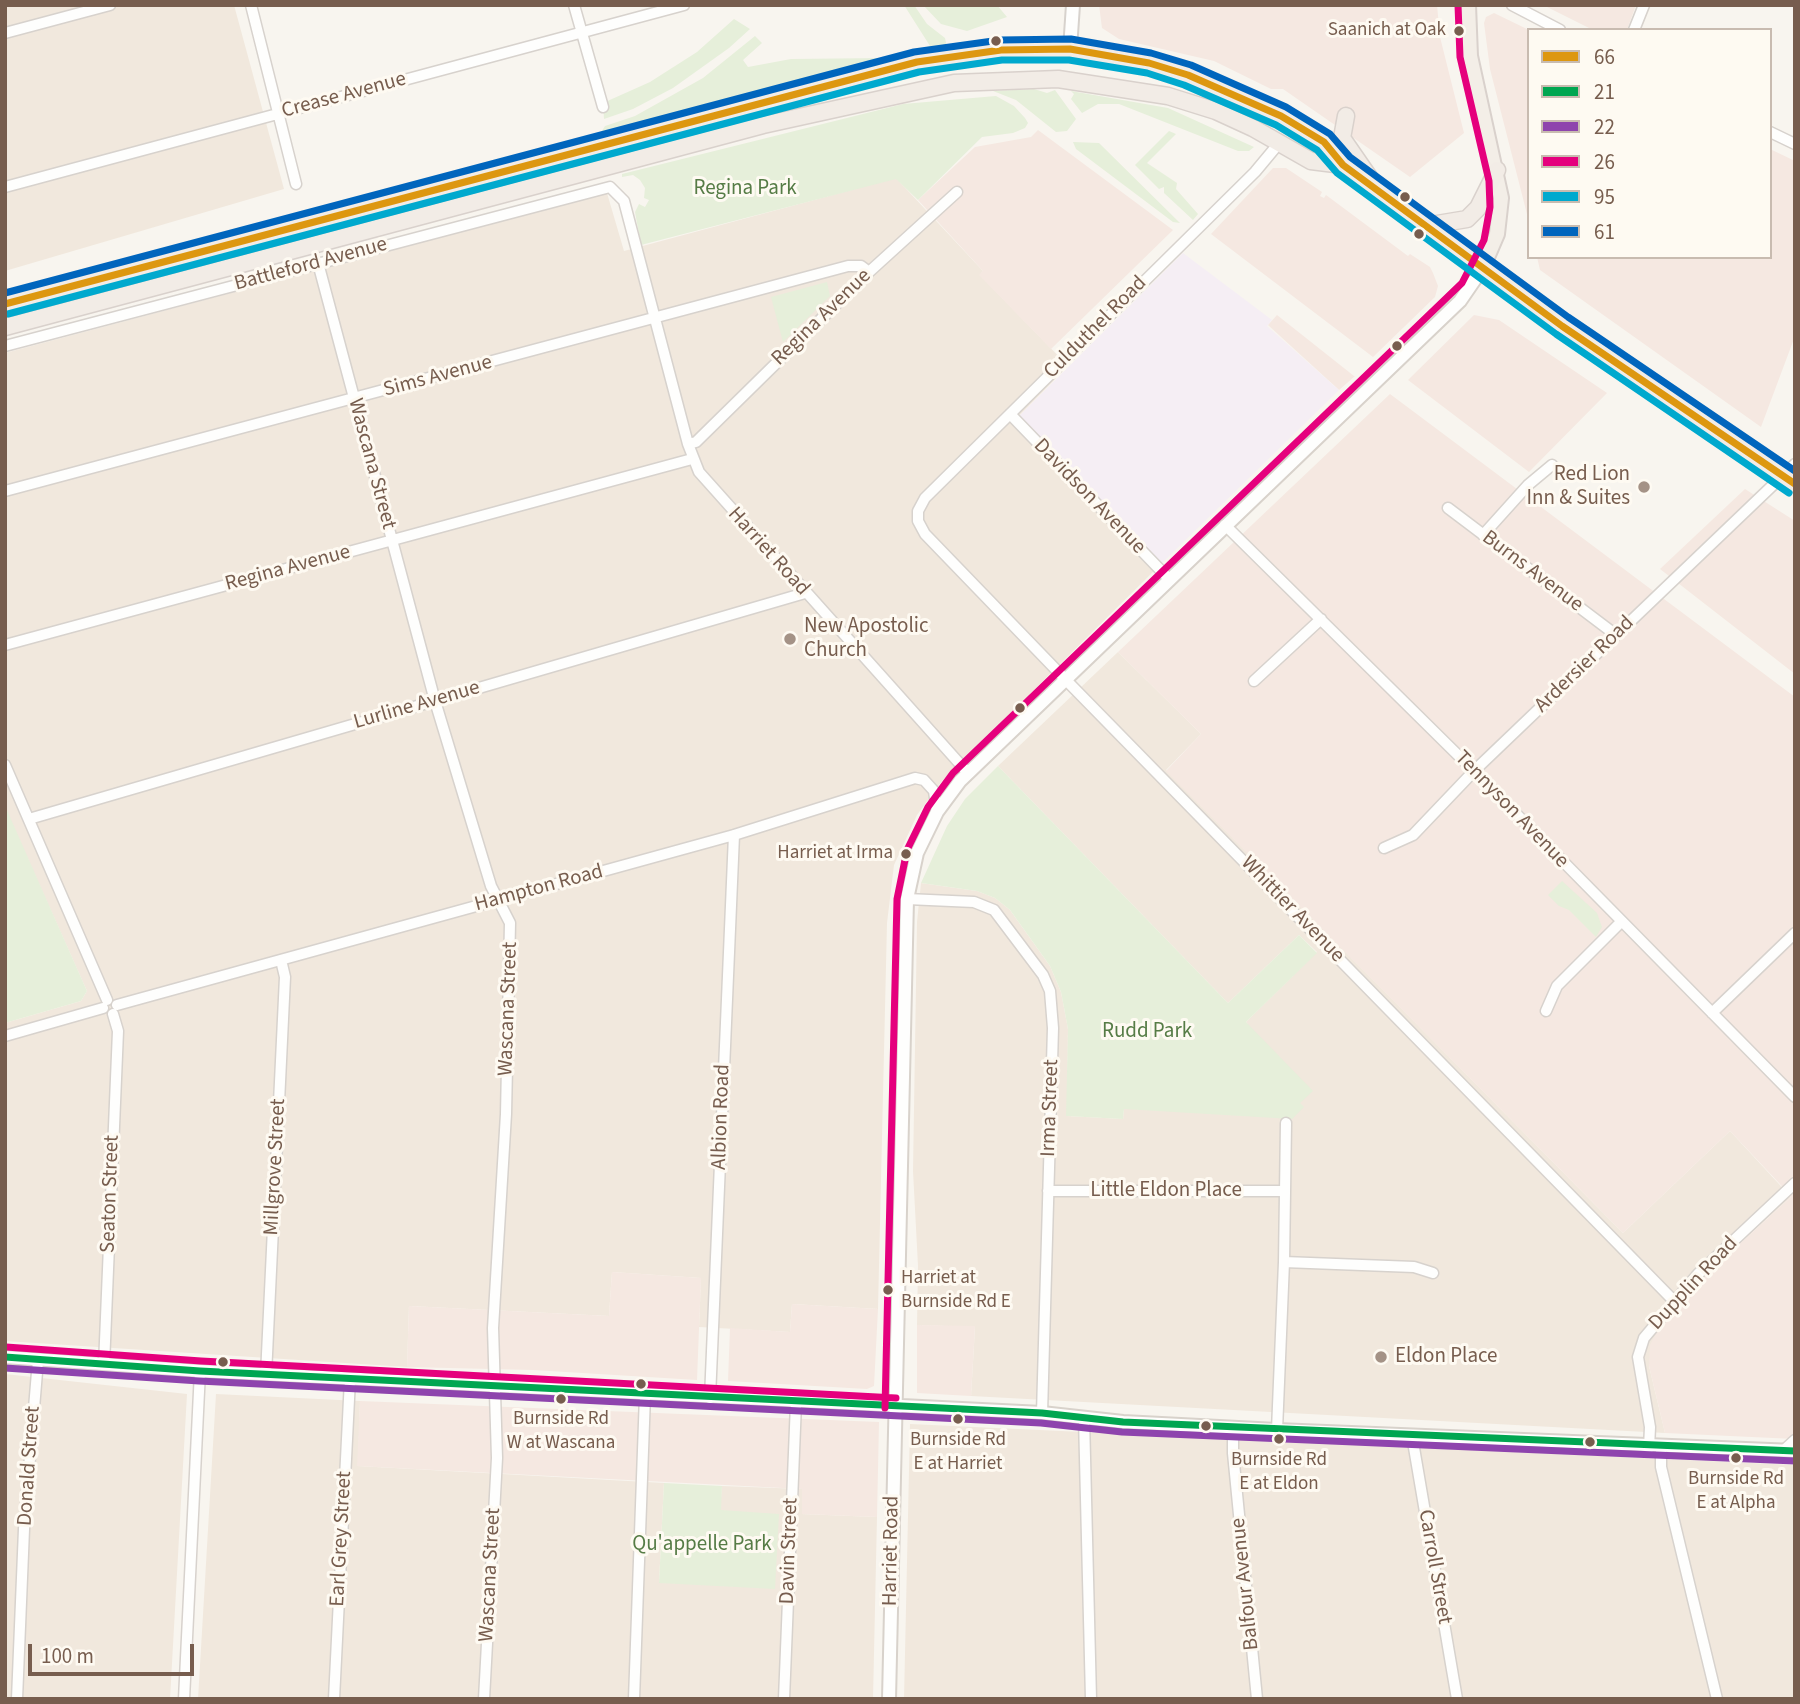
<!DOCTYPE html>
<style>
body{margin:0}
#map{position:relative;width:1800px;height:1704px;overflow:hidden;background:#f8f5ef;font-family:"Source Sans 3",sans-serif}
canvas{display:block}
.frame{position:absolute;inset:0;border:7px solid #775d4e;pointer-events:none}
.legend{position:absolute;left:1527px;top:28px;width:245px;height:231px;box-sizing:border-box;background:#fefaf2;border:2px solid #c8bbb0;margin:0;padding:9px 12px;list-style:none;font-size:21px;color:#775d4e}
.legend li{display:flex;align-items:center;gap:14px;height:35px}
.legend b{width:35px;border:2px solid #c8bbb0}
.scale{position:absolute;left:28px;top:1644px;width:166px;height:32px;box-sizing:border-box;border:4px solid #775d4e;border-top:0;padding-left:9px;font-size:21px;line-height:24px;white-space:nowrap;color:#775d4e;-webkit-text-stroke:5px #fefaf2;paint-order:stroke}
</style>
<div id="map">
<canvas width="1800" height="1704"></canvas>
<div class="frame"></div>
<ul class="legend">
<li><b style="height:9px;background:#dd9710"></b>66</li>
<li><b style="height:9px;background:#00a651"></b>21</li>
<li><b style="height:9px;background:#8e44ad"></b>22</li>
<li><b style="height:9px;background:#e5007d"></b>26</li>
<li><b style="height:9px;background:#00a9ce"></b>95</li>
<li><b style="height:9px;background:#0065bd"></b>61</li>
</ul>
<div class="scale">100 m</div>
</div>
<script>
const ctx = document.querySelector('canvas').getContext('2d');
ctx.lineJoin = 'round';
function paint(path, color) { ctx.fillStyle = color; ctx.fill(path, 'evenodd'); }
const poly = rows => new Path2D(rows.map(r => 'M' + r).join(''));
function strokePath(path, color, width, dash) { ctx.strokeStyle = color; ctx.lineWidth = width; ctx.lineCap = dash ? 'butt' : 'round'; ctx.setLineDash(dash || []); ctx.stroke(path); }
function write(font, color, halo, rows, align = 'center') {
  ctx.font = font + ' "Source Sans 3",sans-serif'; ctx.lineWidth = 6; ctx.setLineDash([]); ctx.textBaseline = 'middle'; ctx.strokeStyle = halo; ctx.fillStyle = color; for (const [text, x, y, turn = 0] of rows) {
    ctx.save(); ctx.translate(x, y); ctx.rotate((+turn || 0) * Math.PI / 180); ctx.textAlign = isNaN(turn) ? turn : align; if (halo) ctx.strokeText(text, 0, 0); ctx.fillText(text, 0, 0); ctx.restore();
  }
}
const residential = poly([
 [5,5,234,5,284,189,5,271],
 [896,178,983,271,980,275,1068,366,1018,417,1160,565,942,781,917,815,894,865,887,923,878,1309,792,1304,790,1332,699,1327,701,1278,612,1272,609,1316,409,1306,407,1367,5,1341,5,1023,81,1001,87,991,5,808,5,353,607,193,624,251],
 [1118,652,1201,734,1166,770,1623,1233,1730,1131,1791,1197,1669,1308,1649,1366,1665,1433,971,1396,975,1327,917,1325,918,1266,913,1171,917,922,921,883,977,891,995,898,1010,910,1050,966,1061,992,1068,1029,1067,1116,1123,1119,1124,1109,1300,1103,1246,1022,1317,952,1299,935,1228,1003,998,766],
 [5,1374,187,1394,170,1699,5,1699],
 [216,1394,360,1401,358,1466,664,1483,659,1583,720,1510,722,1486,803,1489,802,1514,877,1517,873,1699,198,1699],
 [910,1424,1795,1465,1795,1699,904,1699]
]);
const commercial = poly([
 [1099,5,1437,5,1440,37,1464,133,1410,177,1283,89,1271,89,1214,61,1119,39,1102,28],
 [1543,5,1636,5,1627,30,1593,30],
 [1494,13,1529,30,1529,222,1490,69,1484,23,1486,17],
 [1038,130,1173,230,1051,349,979,275,983,271,918,200,975,147,1031,137],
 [1770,149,1795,161,1795,336,1761,427,1540,270,1537,257,1770,257],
 [1273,168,1286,168,1322,192,1320,196,1324,198,1326,195,1408,256,1410,254,1430,267,1433,273,1438,286,1435,297,1373,357,1211,234],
 [1277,315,1354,376,1355,376,1339,390,1268,325],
 [1474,315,1499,320,1607,393,1529,472,1408,380],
 [1390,394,1795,697,1795,1439,1665,1433,1649,1366,1650,1345,1669,1308,1791,1197,1779,1183,1730,1131,1623,1233,1166,771,1201,734,1118,652],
 [1745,489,1795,521,1795,674,1660,569],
 [612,1272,701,1278,697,1380,533,1370,407,1367,409,1306,609,1316],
 [792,1304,878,1309,874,1386,867,1389,728,1381,730,1328,790,1332],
 [917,1325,975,1326,971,1396,917,1393],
 [360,1401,879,1422,877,1517,802,1514,802,1489,357,1466]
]);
const education = poly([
 [1183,253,1272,320,1267,326,1339,390,1160,565,1018,417]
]);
const green = poly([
 [904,5,914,5,927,24,945,38,947,47,895,58,611,135,600,134,605,126,635,116,703,78,755,36,762,43,743,60,748,67,791,59,882,58,930,46],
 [923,5,997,5,1007,17,967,31,941,24],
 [734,19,750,29,729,48,673,88,633,109,604,119,603,103,650,82,697,52],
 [1034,89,1047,93,1055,90,1076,119,1067,131,1056,132,1016,100,993,91],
 [1071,91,1168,108,1254,147,1249,151,1238,151,1119,104,1098,104,1082,113,1071,99,1074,94],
 [996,96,1014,106,1025,118,1028,123,1025,128,1013,133,982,137,918,200,896,179,641,245,635,212,639,204,645,207,649,200,644,198,645,188,640,180,633,175,622,177,622,174,903,104],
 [1169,131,1176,134,1147,163,1177,183,1176,189,1198,214,1193,220,1164,193,1164,187,1159,189,1135,165],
 [1073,142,1099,143,1180,223,1173,222,1076,149],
 [827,282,830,296,783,342,771,297],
 [998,766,1228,1003,1299,935,1317,953,1246,1022,1313,1091,1300,1103,1304,1107,1292,1119,1124,1109,1123,1119,1066,1116,1068,1029,1061,992,1050,966,1010,910,995,898,977,891,921,883,947,826,965,799],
 [6,808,87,991,81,1001,5,1023],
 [1562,881,1597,913,1602,927,1596,937,1569,910,1559,906,1548,895],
 [664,1483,722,1486,721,1510,779,1514,775,1589,659,1583]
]);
const minor = poly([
 [251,5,296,184],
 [574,5,603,107],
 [1512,5,1560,30],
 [1634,30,1644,5],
 [5,33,110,5],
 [1770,132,1795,144],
 [1280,142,1255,172,925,498,918,511,918,521,925,534,1065,679,1673,1300],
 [5,187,684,5],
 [318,263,435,701,491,886,510,923,506,1114,493,1328,497,1458,484,1699],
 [5,346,610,187,624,201,688,444,699,472,968,773],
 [1010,414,1169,579],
 [688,444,696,442,869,272,957,192],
 [5,491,848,266,861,266,869,272],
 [1448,508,1616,635],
 [1225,525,1474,771,1795,1097],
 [1483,535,1528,485,1552,465],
 [5,645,692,459],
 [1254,681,1321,619],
 [5,765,107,1000],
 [29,819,805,593],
 [1384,848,1413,835,1474,771,1795,464],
 [907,899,974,902,994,910,1043,975,1050,991,1053,1028,1042,1413],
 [117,1005,734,835,915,778,924,780,934,791,937,812],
 [1546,1011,1557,986,1621,922],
 [1712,1013,1795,933],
 [5,1036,103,1008],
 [1048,1191,1285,1191],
 [1284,1262,1414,1267,1433,1273],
 [104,1365,118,1031,113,1014],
 [266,1375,285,977,281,960],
 [710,1398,734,835],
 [1084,1418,1091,1699],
 [1233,1427,1233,1453,1257,1699],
 [1277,1430,1284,1262,1286,1123],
 [1412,1436,1457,1699],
 [1649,1448,1650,1427,1638,1357,1644,1338,1698,1274,1795,1183],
 [1661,1448,1661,1467,1717,1699],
 [1783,1451,1795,1440],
 [17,1699,24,1529,38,1360],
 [184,1699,200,1371],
 [334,1699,350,1379],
 [634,1699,645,1395],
 [784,1699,796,1403]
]);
const tertiary = poly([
 [1070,49,1073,5]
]);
const secondary = poly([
 [5,1357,200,1371,1042,1413,1123,1422,1277,1430,1795,1451],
 [889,1699,907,899,917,853,937,812,960,781,1460,301,1482,269]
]);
const primary = poly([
 [1468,5,1470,56,1501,198,1497,234,1482,269]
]);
const trunk = poly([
 [1346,116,1342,138,1371,180],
 [1425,226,1467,219,1478,208,1497,170],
 [5,304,917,62,1001,50,1070,49,1149,63,1188,75,1281,116,1324,142,1343,165,1562,326,1795,484],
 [5,327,763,125,954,83,1058,79,1168,96,1216,111,1253,128,1311,161,1343,165]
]);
const bus1 = poly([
 [5,304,917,62,1001,50,1070,49,1149,63,1188,75,1281,116,1324,142,1343,165,1562,326,1795,484]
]);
const bus2 = poly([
 [5,1357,200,1371,1042,1413,1123,1422,1795,1451]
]);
const bus3 = poly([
 [5,1368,199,1381,1041,1423,1122,1432,1795,1461]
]);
const bus4 = poly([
 [6,1347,201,1361,896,1398],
 [885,1408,897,899,907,850,928,807,953,773,1462,283,1484,240,1490,207,1489,181,1460,57,1458,5]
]);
const bus5 = poly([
 [8,314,919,72,1002,60,1069,60,1147,73,1184,85,1276,125,1317,150,1337,173,1556,334,1789,493]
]);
const bus6 = poly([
 [5,293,914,52,1000,40,1071,39,1151,53,1191,65,1286,107,1330,134,1350,157,1568,317,1795,471]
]);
const markers = [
 [1459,31,6,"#775d4e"],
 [996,41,6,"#775d4e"],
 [1405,197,6,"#775d4e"],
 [1419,234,6,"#775d4e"],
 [1397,346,6,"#775d4e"],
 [1644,487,7,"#a49286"],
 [790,639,7,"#a49286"],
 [1020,708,6,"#775d4e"],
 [906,854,6,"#775d4e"],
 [888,1290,6,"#775d4e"],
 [1381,1357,7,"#a49286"],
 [223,1362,6,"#775d4e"],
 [641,1384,6,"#775d4e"],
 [561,1399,6,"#775d4e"],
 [958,1419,6,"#775d4e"],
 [1206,1426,6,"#775d4e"],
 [1279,1439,6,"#775d4e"],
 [1590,1442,6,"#775d4e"],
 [1736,1458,6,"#775d4e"]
];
const busNames = [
 ["Saanich at Oak",1446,31,"right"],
 ["Harriet at Irma",893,854,"right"],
 ["Harriet at",901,1279,"left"],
 ["Burnside Rd E",901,1303,"left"],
 ["Burnside Rd",561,1420],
 ["W at Wascana",561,1444],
 ["Burnside Rd",958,1441],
 ["E at Harriet",958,1465],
 ["Burnside Rd",1279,1461],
 ["E at Eldon",1279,1485],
 ["Burnside Rd",1736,1480],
 ["E at Alpha",1736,1504]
];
const streetNames = [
 ["Crease Avenue",344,96,-15],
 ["Battleford Avenue",311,265,-15],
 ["Regina Avenue",822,318,-44],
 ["Culduthel Road",1096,328,-45],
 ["Sims Avenue",438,377,-15],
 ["Wascana Street",371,464,75],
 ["Davidson Avenue",1089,497,46],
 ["Harriet Road",768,552,48],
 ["Regina Avenue",288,569,-15],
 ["Burns Avenue",1532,572,37],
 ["Ardersier Road",1585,665,-44],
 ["Lurline Avenue",417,706,-16],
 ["Tennyson Avenue",1511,810,46],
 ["Hampton Road",539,889,-15],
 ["Whittier Avenue",1292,910,46],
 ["Wascana Street",509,1009,-88],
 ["Irma Street",1051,1108,-88],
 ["Albion Road",722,1117,-88],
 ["Millgrove Street",276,1167,-87],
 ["Little Eldon Place",1166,1191],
 ["Seaton Street",111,1194,-88],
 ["Dupplin Road",1694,1284,-47],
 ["Donald Street",30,1466,-86],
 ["Earl Grey Street",342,1539,-87],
 ["Davin Street",790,1551,-88],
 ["Harriet Road",892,1551,-89],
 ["Carroll Street",1434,1567,80],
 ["Wascana Street",491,1575,-87],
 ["Balfour Avenue",1246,1584,-96]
];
const parkNames = [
 ["Regina Park",745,189],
 ["Rudd Park",1147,1032],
 ["Qu'appelle Park",702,1545]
];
const poiNames = [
 ["Red Lion",1630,475,"right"],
 ["Inn & Suites",1630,499,"right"],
 ["New Apostolic",804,627],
 ["Church",804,651],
 ["Eldon Place",1395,1357]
];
paint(residential, '#f1e8dd');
paint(commercial, '#f5e8e1');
paint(education, '#f5eef4');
paint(green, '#e6efda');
strokePath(minor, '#d7d2cd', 13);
strokePath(tertiary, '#d7d2cd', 16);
strokePath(secondary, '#d8d2cb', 16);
strokePath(primary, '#d9d1cc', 18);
strokePath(trunk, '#d9d1cc', 19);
strokePath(minor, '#fefefd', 10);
strokePath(tertiary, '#fefefd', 12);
strokePath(secondary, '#fefefd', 12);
strokePath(primary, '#f3eee7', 14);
strokePath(trunk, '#f2ece6', 16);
strokePath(bus1, '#dd9710', 7);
strokePath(bus2, '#00a651', 7);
strokePath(bus3, '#8e44ad', 7);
strokePath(bus4, '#e5007d', 7);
strokePath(bus5, '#00a9ce', 7);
strokePath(bus6, '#0065bd', 7);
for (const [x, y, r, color] of markers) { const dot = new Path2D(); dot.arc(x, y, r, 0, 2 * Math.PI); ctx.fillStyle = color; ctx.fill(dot); strokePath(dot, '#fefaf2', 2.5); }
write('19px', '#775d4e', '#fefaf2', busNames);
write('21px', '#775d4e', '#fefaf2', streetNames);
write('21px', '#567c46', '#fefaf2', parkNames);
write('21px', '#775d4e', '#fefaf2', poiNames, 'left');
</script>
